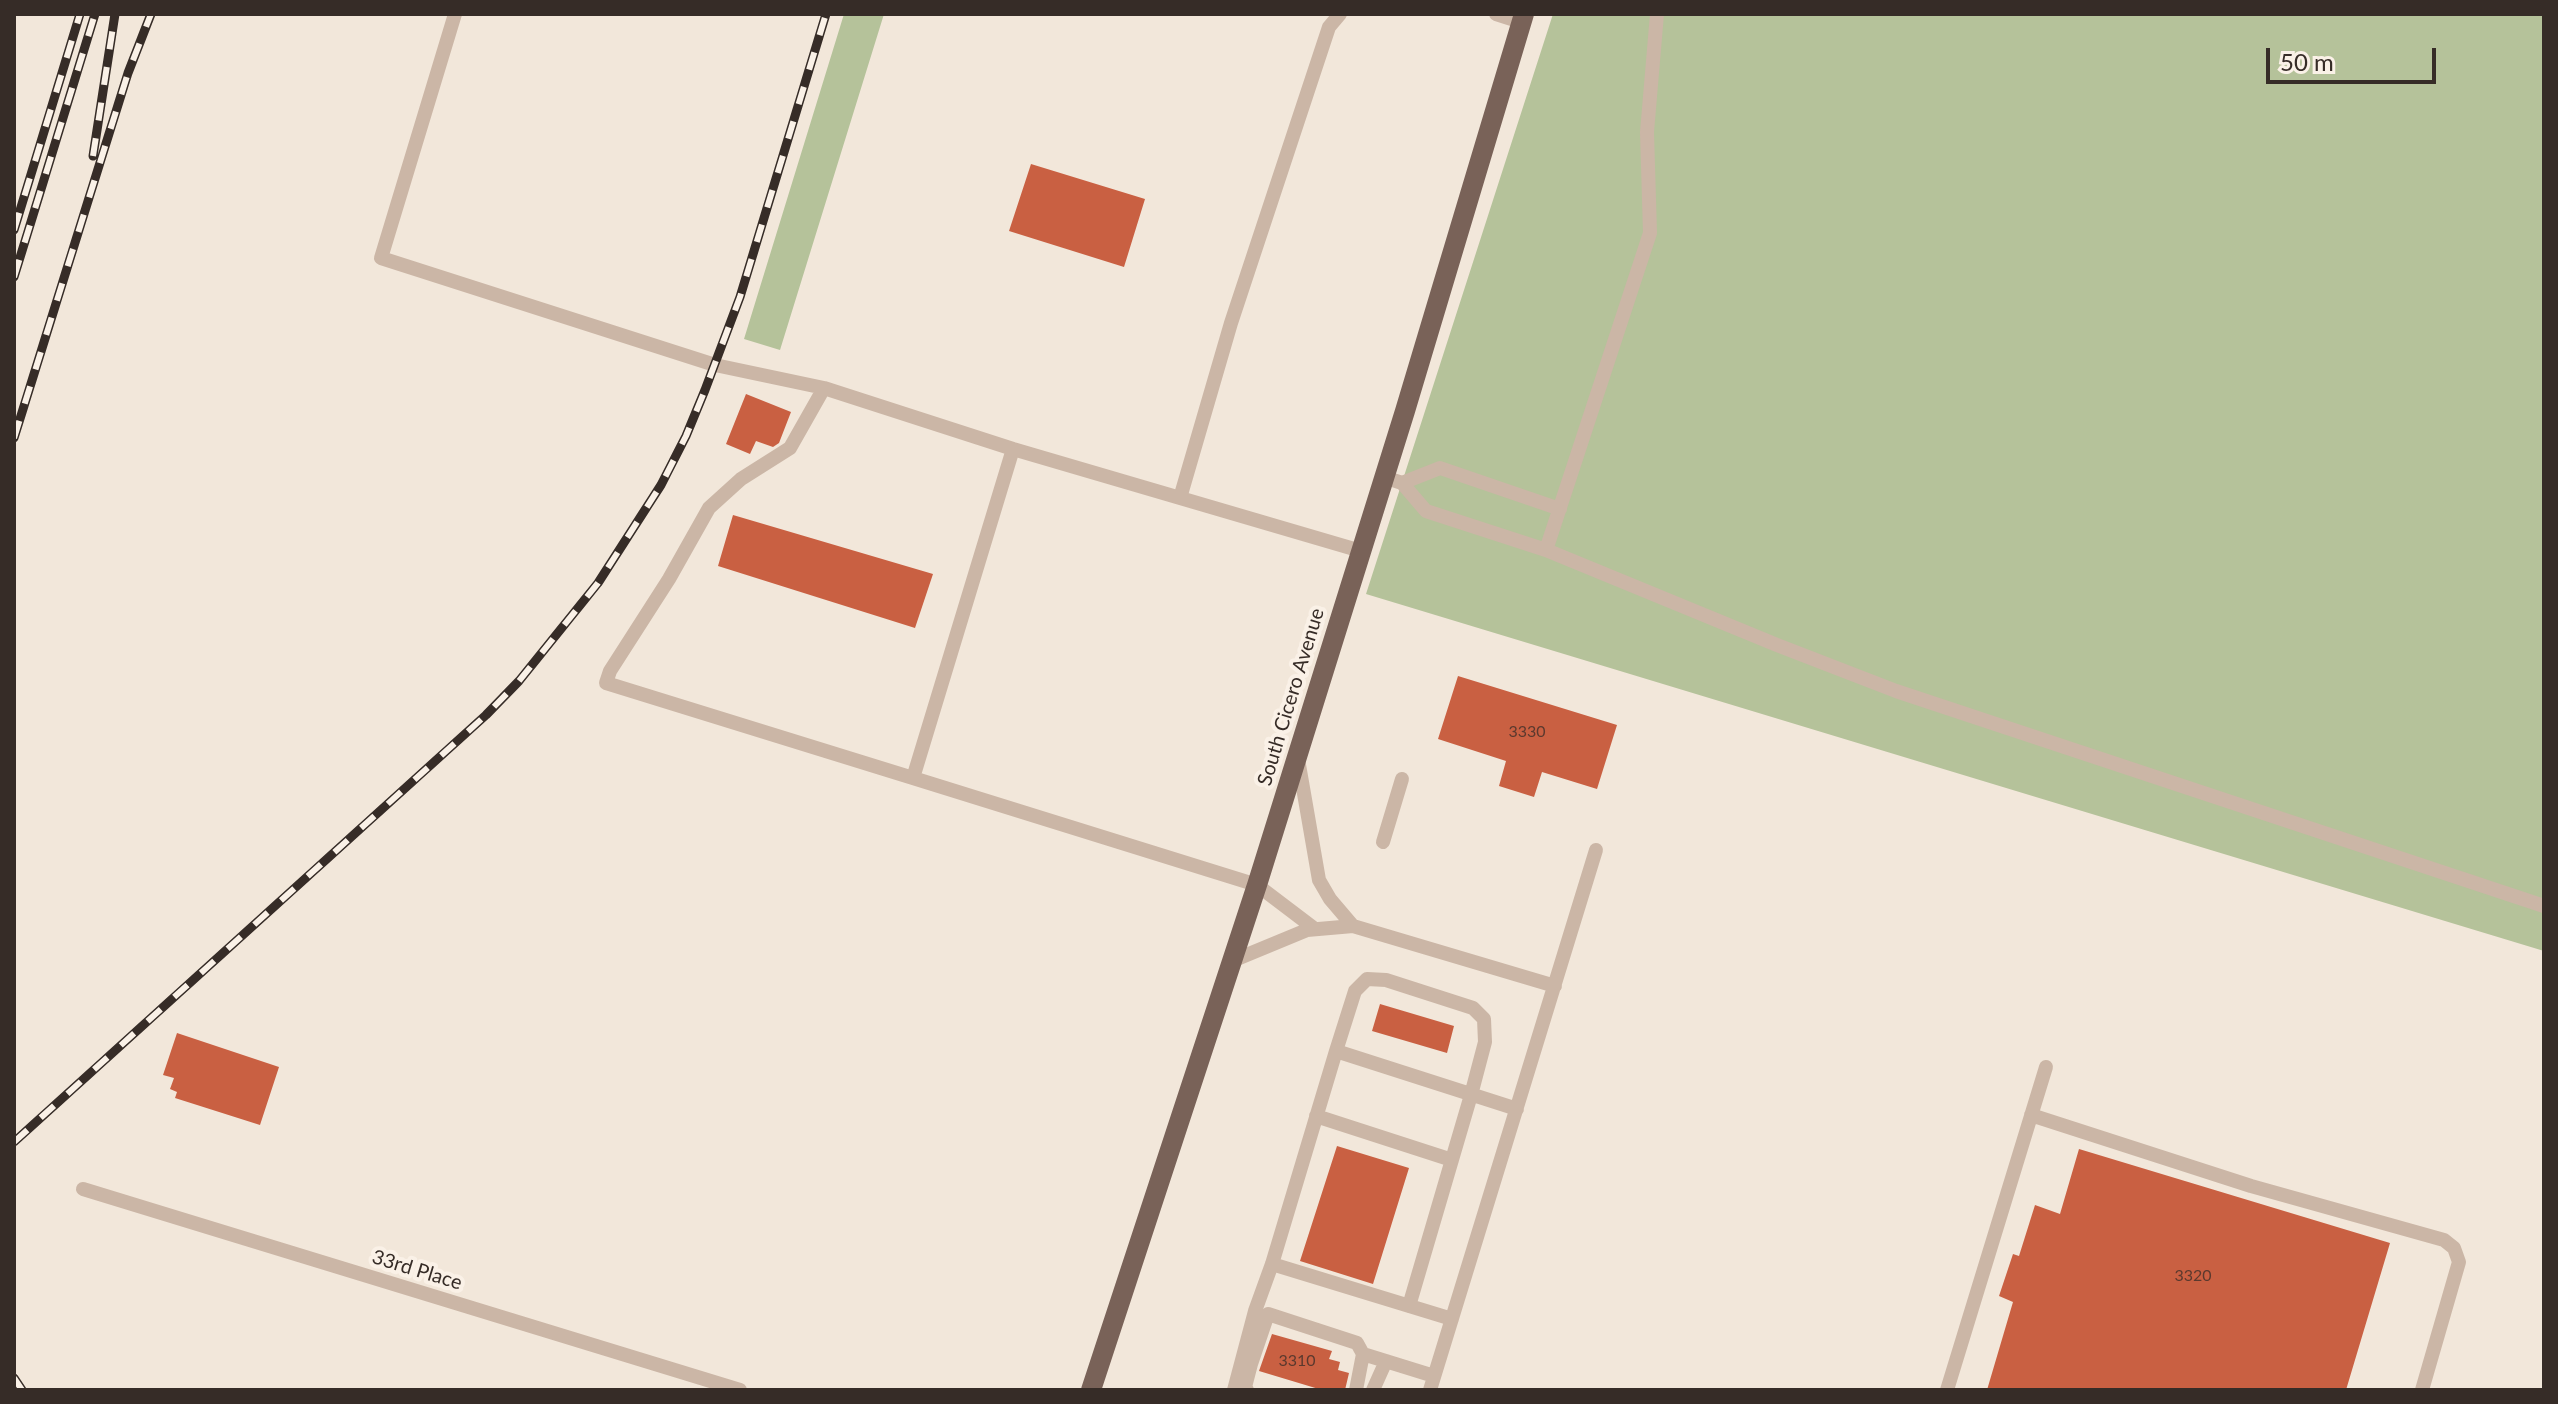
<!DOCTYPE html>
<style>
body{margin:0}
#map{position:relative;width:2558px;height:1404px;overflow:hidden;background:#f2e7da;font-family:Lato,sans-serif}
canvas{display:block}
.frame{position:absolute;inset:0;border:16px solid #362c27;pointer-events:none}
.scale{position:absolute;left:2266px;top:48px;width:170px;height:36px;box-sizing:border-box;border:4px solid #362c27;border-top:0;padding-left:10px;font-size:24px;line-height:28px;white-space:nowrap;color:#362c27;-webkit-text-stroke:6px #faf1e7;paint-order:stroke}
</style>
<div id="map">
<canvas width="2558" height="1404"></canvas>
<div class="frame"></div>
<div class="scale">50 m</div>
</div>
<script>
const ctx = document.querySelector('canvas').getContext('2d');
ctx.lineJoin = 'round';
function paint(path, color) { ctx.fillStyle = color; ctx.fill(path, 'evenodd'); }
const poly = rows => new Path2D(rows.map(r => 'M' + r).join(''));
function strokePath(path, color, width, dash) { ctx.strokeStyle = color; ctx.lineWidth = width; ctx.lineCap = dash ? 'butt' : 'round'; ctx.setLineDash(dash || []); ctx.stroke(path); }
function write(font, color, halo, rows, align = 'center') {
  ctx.font = font + ' Lato,sans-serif'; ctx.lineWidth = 8; ctx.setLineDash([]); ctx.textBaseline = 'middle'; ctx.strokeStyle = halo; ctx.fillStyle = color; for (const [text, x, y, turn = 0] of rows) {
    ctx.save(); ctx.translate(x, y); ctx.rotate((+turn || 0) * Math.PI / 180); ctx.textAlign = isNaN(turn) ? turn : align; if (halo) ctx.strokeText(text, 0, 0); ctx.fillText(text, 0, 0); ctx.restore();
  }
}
const green = poly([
 [844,14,884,14,780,350,744,339],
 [1553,14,2544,14,2544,951,1366,594]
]);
const building = poly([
 [1031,164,1145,199,1124,267,1009,231],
 [746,394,791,412,779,443,773,447,756,441,750,454,726,444],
 [733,515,933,574,915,628,718,566],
 [1458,676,1617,725,1597,789,1542,772,1534,797,1499,786,1506,761,1438,739],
 [1380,1004,1454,1026,1447,1053,1372,1031],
 [177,1033,279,1067,260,1125,175,1098,177,1092,170,1089,174,1078,163,1075],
 [1337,1146,1409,1168,1373,1284,1300,1261],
 [2079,1149,2390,1243,2346,1390,1987,1390,2013,1302,1999,1296,2013,1254,2019,1256,2035,1205,2060,1214],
 [1272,1334,1332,1351,1329,1359,1340,1362,1338,1370,1349,1373,1345,1390,1322,1390,1259,1371]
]);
const lane = poly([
 [455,14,381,258,715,365,824,388,1013,449,1361,551],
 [1496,14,1521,22],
 [824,388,790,448,741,479,709,508,669,579,610,671,606,683,913,778,1013,449],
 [1384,477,1402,483,1426,511,1546,550,1777,645,1896,691,2544,906],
 [1402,483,1440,468,1560,509],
 [1180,498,1231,323,1329,27,1340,14],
 [1546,550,1650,233,1647,132,1657,14],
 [1298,759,1319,880,1330,899,1353,926],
 [913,778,1257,885,1315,929],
 [1383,842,1402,779],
 [1232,961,1307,930,1353,926,1555,986],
 [1336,1051,1517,1109],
 [2031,1115,2251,1186,2444,1240,2454,1248,2459,1262,2422,1390],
 [1316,1116,1452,1160],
 [83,1189,740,1390],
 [1272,1264,1452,1319],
 [1363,1354,1434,1376],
 [1234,1390,1255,1311,1272,1264,1336,1051,1355,991,1367,979,1386,980,1473,1008,1484,1019,1485,1042,1471,1095,1409,1306],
 [1247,1390,1245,1387,1251,1364,1268,1314,1357,1343,1363,1354,1356,1390],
 [1373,1390,1386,1361],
 [1430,1390,1596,850],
 [1947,1390,2046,1067]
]);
const primary = poly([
 [1091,1390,1257,885,1405,411,1524,14]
]);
const rail = poly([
 [93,156,115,14],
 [14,230,80,14],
 [14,277,95,14],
 [14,438,128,73,151,14],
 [14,1142,486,715,519,681,598,583,661,485,686,436,705,390,740,297,826,14],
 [14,1378,22,1390]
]);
const numberNames = [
 ["3330",1527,732],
 ["3320",2193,1276],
 ["3310",1297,1361]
];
const streetNames = [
 ["South Cicero Avenue",1291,697,-73],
 ["33rd Place",417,1270,17]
];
paint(green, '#b5c29a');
paint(building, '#c96042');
strokePath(lane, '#cbb6a6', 14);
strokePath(primary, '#796258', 20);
strokePath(rail, '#362c27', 9);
strokePath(rail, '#faf1e7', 6, [18]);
write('16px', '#5b392e', null, numberNames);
write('20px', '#362c27', '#faf1e7', streetNames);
</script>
